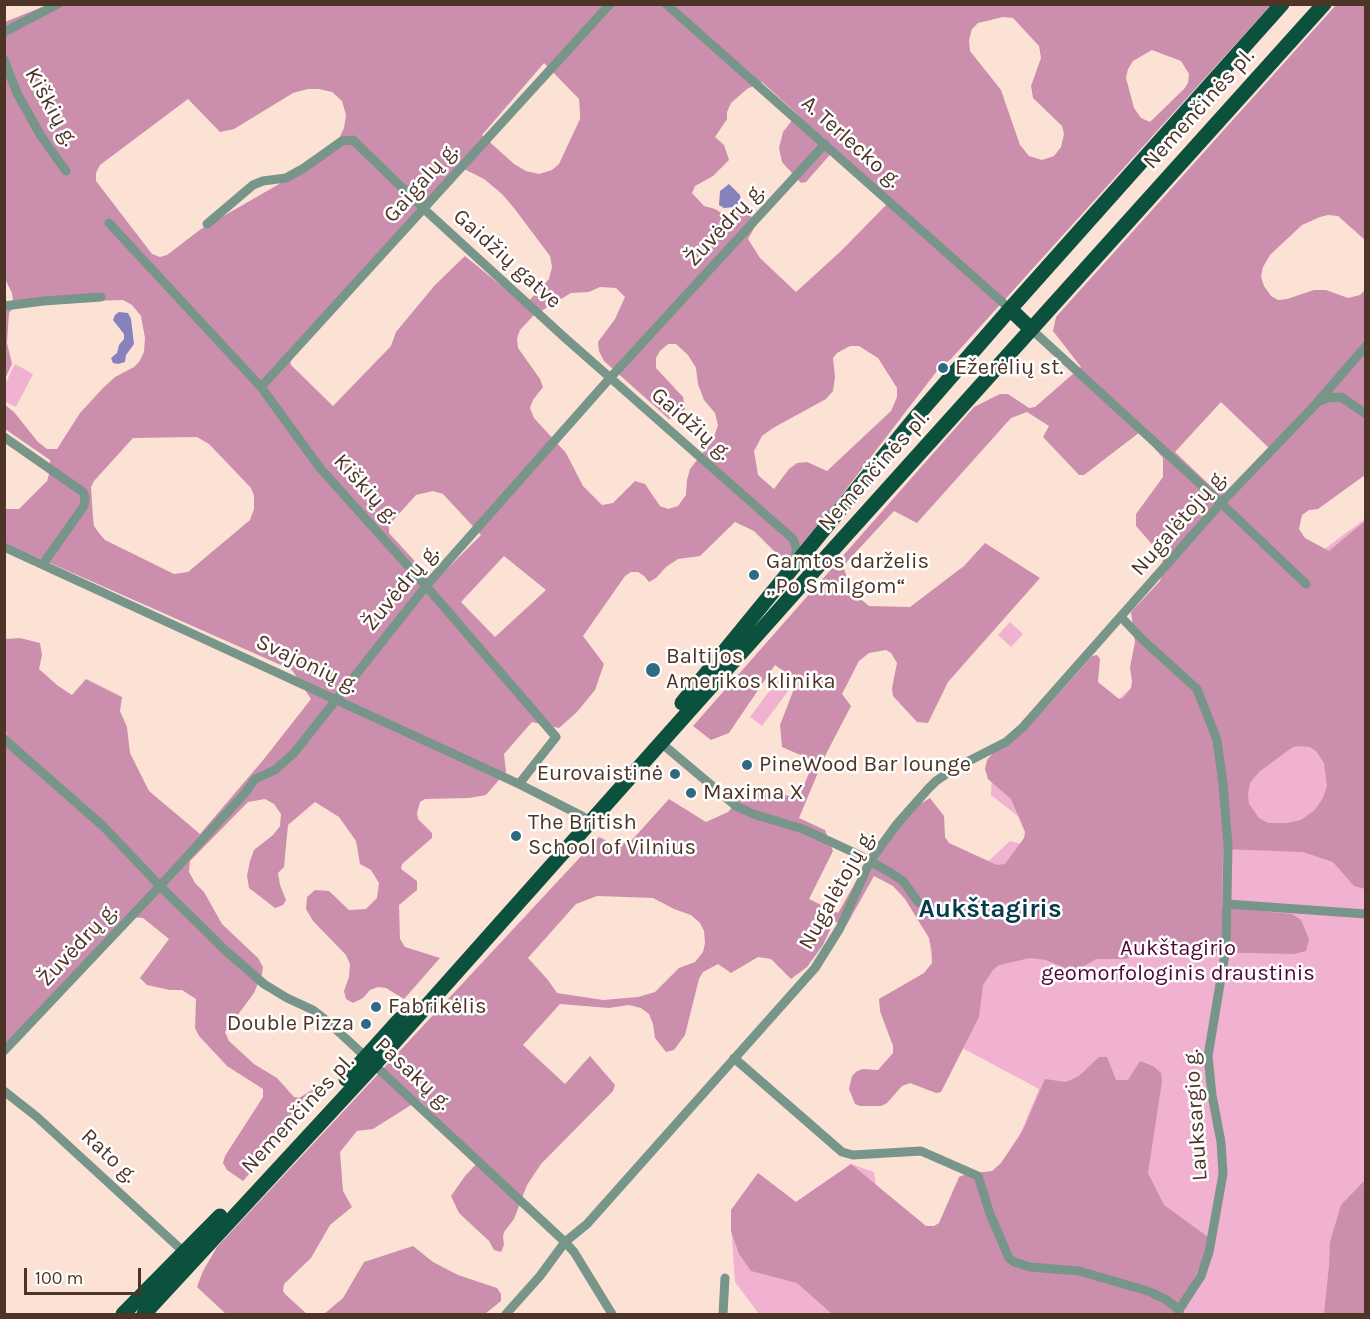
<!DOCTYPE html>
<meta charset="utf-8">
<style>
body{margin:0}
#map{position:relative;width:1370px;height:1319px;overflow:hidden;background:#fce2d5;font-family:Karla,sans-serif}
canvas{display:block}
.frame{position:absolute;inset:0;border:6px solid #4e3427;pointer-events:none}
.scale{position:absolute;left:24px;top:1268px;width:117px;height:27px;box-sizing:border-box;border:3px solid #4e3427;border-top:0;padding-left:8px;font-size:18px;line-height:21px;white-space:nowrap;color:#4e3427;-webkit-text-stroke:4px #fff;paint-order:stroke}
</style>
<div id="map">
<canvas width="1370" height="1319"></canvas>
<div class="frame"></div>
<div class="scale">100 m</div>
</div>
<script>
const ctx = document.querySelector('canvas').getContext('2d');
ctx.lineJoin = 'round';
function paint(path, color) { ctx.fillStyle = color; ctx.fill(path, 'evenodd'); }
const poly = rows => new Path2D(rows.map(r => 'M' + r).join(''));
function strokePath(path, color, width, dash) { ctx.strokeStyle = color; ctx.lineWidth = width; ctx.lineCap = dash ? 'butt' : 'round'; ctx.setLineDash(dash || []); ctx.stroke(path); }
function write(font, color, halo, rows, align = 'center') {
  ctx.font = font + ' Karla,sans-serif'; ctx.lineWidth = 5; ctx.setLineDash([]); ctx.textBaseline = 'middle'; ctx.strokeStyle = halo; ctx.fillStyle = color; for (const [text, x, y, turn = 0] of rows) {
    ctx.save(); ctx.translate(x, y); ctx.rotate((+turn || 0) * Math.PI / 180); ctx.textAlign = isNaN(turn) ? turn : align; if (halo) ctx.strokeText(text, 0, 0); ctx.fillText(text, 0, 0); ctx.restore();
  }
}
const green = poly([
 [15,364,33,374,16,407,4,401,5,384],
 [1365,519,1365,1314,759,1314,735,1282,731,1223,731,1210,758,1173,796,1202,851,1164,874,1172,879,1210,935,1235,1003,1175,1039,1089,906,1018,932,963,929,938,907,886,981,868,1010,841,1028,846,1037,831,991,795,993,753,1014,741,1076,675,1119,699,1139,681,1292,573],
 [1010,622,1023,634,1011,647,998,635],
 [782,674,794,683,762,726,750,717]
]);
const forest = poly([
 [47,5,1271,5,951,359,940,367,788,565,754,531,735,522,700,556,678,559,666,567,656,578,649,582,644,576,638,572,631,572,625,576,583,636,604,664,595,690,577,712,559,728,532,722,504,754,506,772,486,795,469,798,425,799,420,802,417,813,418,819,432,833,432,838,402,864,401,869,417,881,417,890,399,905,400,939,405,947,440,958,404,999,386,988,378,987,370,990,363,998,353,1003,346,999,344,991,349,977,350,964,346,955,313,921,306,909,307,897,315,890,329,891,349,910,366,909,377,898,379,883,371,870,360,864,356,841,339,817,315,802,288,825,284,867,278,873,280,885,286,900,283,905,275,908,249,888,247,876,250,861,254,850,273,835,280,826,281,814,274,804,265,799,248,802,190,861,189,872,195,883,204,892,222,924,258,958,263,967,262,974,254,993,225,1032,229,1041,254,1064,277,1078,294,1097,299,1098,312,1090,319,1095,243,1181,227,1170,223,1163,225,1156,263,1097,263,1089,227,1066,199,1036,195,1028,196,999,182,990,170,990,147,985,140,978,169,939,143,918,128,917,5,1047,4,738,7,733,4,730,5,642,6,639,20,638,40,643,42,655,39,669,57,685,72,695,86,679,122,697,120,711,127,727,130,753,149,791,200,834,264,759,311,699,292,670,5,543,5,509,19,509,47,481,50,471,50,460,5,429,5,405,14,412,38,442,47,449,57,449,80,413,103,388,115,377,134,367,139,362,144,352,145,338,141,316,132,305,123,300,58,302,13,308,9,313,7,343,12,364,5,379,5,306,13,301,12,293,4,277,5,22],
 [1003,17,1013,18,1039,46,1041,58,1031,86,1033,98,1062,126,1064,134,1061,147,1054,156,1042,160,1029,156,1020,145,1001,90,970,51,969,40,972,29,978,23],
 [1152,50,1181,61,1189,74,1188,83,1184,89,1150,122,1141,118,1134,108,1126,78,1128,69,1133,61],
 [544,63,579,99,580,113,580,119,559,164,552,170,539,174,526,171,514,164,482,135],
 [762,82,797,114,783,132,779,148,782,162,801,183,806,182,835,149,891,200,841,251,796,292,760,258,748,239,758,221,744,212,723,214,715,209,704,206,692,193,695,186,713,176,729,160,724,145,715,137,727,119,727,112,731,103,747,89],
 [308,89,319,89,332,92,342,101,346,115,344,128,337,143,326,157,201,229,167,255,160,257,152,254,96,181,96,173,100,165,188,99,220,132,234,129,293,93],
 [460,167,484,179,502,194,514,208,550,256,552,267,549,279,525,305,465,256,435,285,396,332,391,346,333,406,291,365,289,350],
 [600,287,616,288,625,297,615,319,598,342,599,351,604,361,669,419,678,418,685,409,683,397,656,368,656,358,660,351,668,344,676,344,688,355,696,368,698,384,704,400,715,413,718,425,715,434,709,445,690,469,687,480,686,495,678,506,668,509,660,506,645,484,635,481,613,503,602,505,583,486,566,453,534,418,530,408,533,400,543,387,540,379,518,348,517,338,520,330,533,316,571,293,589,292],
 [850,346,859,346,878,358,897,388,897,397,891,411,827,471,807,462,797,463,789,469,774,489,758,475,754,451,762,436,773,428,826,399,833,391,835,377,833,358,837,353],
 [197,437,209,444,251,488,254,496,254,509,250,520,188,572,174,574,105,540,99,533,94,526,93,517,91,487,94,481,133,438],
 [433,491,443,494,481,535,434,582,389,533,389,525,416,495],
 [504,556,546,590,495,637,461,602],
 [1336,5,1365,5,1365,240,1338,216,1328,215,1320,217,1302,225,1270,255,1263,267,1261,277,1264,286,1271,296,1278,300,1287,299,1314,290,1326,290,1348,298,1360,295,1365,290,1366,368,1364,370,1366,374,1365,475,1318,509,1309,510,1302,515,1299,529,1305,538,1329,551,1365,521,1365,889,1354,886,1333,862,1303,852,1223,849,1222,907,1292,914,1301,920,1309,939,1306,951,1294,954,1203,952,1176,949,1151,942,1144,944,1132,957,1124,959,1096,959,1074,972,1046,960,1030,958,999,965,993,970,983,985,979,1017,941,1092,936,1093,910,1083,902,1086,887,1103,881,1106,860,1106,855,1104,849,1089,852,1076,857,1071,863,1069,878,1070,893,1053,893,1046,880,1011,879,999,924,973,932,963,932,951,929,938,905,899,893,886,874,876,846,926,834,921,823,945,807,967,791,979,771,959,758,957,731,973,718,964,703,972,699,979,685,1035,674,1050,666,1052,655,1038,653,1024,649,1014,641,1008,629,1005,609,1008,560,1004,523,1045,565,1084,590,1056,615,1085,613,1091,541,1164,527,1185,514,1219,504,1232,503,1237,504,1245,501,1252,494,1250,489,1241,459,1213,451,1196,465,1176,479,1161,477,1157,419,1100,373,1129,357,1131,340,1152,343,1191,352,1207,330,1225,311,1258,284,1284,283,1291,286,1295,307,1314,226,1314,197,1287,203,1271,217,1247,599,837,617,846,632,840,669,799,706,822,728,812,747,791,799,797,814,761,782,747,780,725,797,681,775,665,729,733,711,740,693,726,974,407,1000,394,1008,394,1029,408,1035,407,1081,367,1053,331,1056,317],
 [1221,402,1269,448,1225,493,1218,493,1175,452],
 [1027,412,1049,426,1043,437,1079,475,1084,475,1140,432,1163,458,1163,477,1136,514,1136,526,1162,556,1164,570,1160,581,1131,612,1135,642,1130,667,1132,682,1131,688,1123,698,1119,699,1098,682,1100,659,1097,655,1092,656,1029,727,1010,744,993,753,987,760,985,769,988,779,1011,799,1025,832,1024,838,1005,864,997,865,949,843,945,837,944,816,930,798,896,819,866,864,838,913,809,899,833,851,825,830,799,818,825,756,851,706,842,694,859,661,869,653,886,650,891,653,897,663,892,688,893,696,917,722,928,723,948,682,1040,578,985,543,964,566,910,607,869,606,852,592,843,566,894,511,917,523,1011,418],
 [1301,746,1310,747,1316,751,1324,763,1327,786,1323,798,1315,810,1301,820,1287,823,1268,823,1259,818,1249,804,1248,794,1250,783,1259,772,1286,752,1293,747],
 [597,896,653,898,674,909,691,915,700,923,704,931,705,943,703,952,695,962,679,968,655,992,638,997,603,1000,557,993,548,980,528,958,576,904],
 [1099,1057,1107,1057,1116,1080,1128,1080,1140,1061,1153,1066,1161,1073,1162,1081,1148,1173,1164,1205,1208,1237,1201,1264,1176,1314,832,1314,797,1283,751,1271,739,1254,731,1231,731,1210,758,1173,796,1202,851,1164,926,1226,934,1226,939,1223,959,1177,966,1174,992,1171,1001,1163,1023,1130,1045,1079,1066,1082,1079,1076],
 [1365,1180,1365,1314,1324,1314,1329,1266,1330,1242,1341,1205],
 [413,1246,433,1262,458,1275,497,1288,501,1294,501,1301,485,1314,324,1314,343,1298,364,1262]
]);
const water = poly([
 [729,184,740,195,741,202,735,207,724,208,719,205,720,191],
 [119,312,128,313,131,319,134,344,126,355,125,362,118,364,113,363,111,358,117,353,119,345,124,339,124,334,113,320,115,315]
]);
const minor = poly([
 [666,4,1010,309],
 [4,32,58,4],
 [4,60,17,93,41,136,66,171],
 [109,223,261,387,320,468,426,586,556,737,519,784],
 [207,224,253,185,263,181,286,178,304,168,342,141,353,140,424,209,564,337,793,539,796,547,796,562],
 [4,306,44,301,101,297],
 [1031,329,1221,503,1306,584],
 [261,387,610,4],
 [1320,401,1327,398,1341,397,1366,414],
 [4,437,83,492,85,497,84,506,43,564],
 [4,547,519,784,582,816,589,822],
 [1121,617,1144,641,1197,689,1217,740,1223,784,1228,845,1226,948,1208,1056,1212,1095,1221,1142,1223,1174,1209,1252,1201,1276,1179,1310,1179,1314],
 [5,740,103,826,160,886,226,951,264,984,287,998,313,1010,327,1021,565,1242,574,1252,612,1314],
 [660,742,736,806,753,814,803,829,855,853,891,873,903,881,918,902],
 [1227,904,1366,914],
 [4,1051,160,886,245,793,255,779,275,770,294,753,426,586,610,378,825,144],
 [734,1058,842,1152,853,1155,921,1151,978,1176,990,1214,1009,1258,1014,1262,1030,1267,1079,1271,1148,1291,1167,1300,1179,1310],
 [4,1091,37,1117,185,1253],
 [506,1314,540,1276,565,1242,587,1224,815,968,840,928,870,861,897,824,928,789,936,781,955,768,1006,742,1023,727,1221,503,1315,405,1366,346],
 [723,1314,725,1278]
]);
const primary = poly([
 [1010,309,1031,329],
 [682,703,915,418,1010,309,1282,4],
 [346,1079,400,1019],
 [123,1314,220,1216],
 [144,1314,374,1065,820,564,1324,4]
]);
const markers = [
 [943,368,6,"#2f6a82"],
 [754,575,6,"#2f6a82"],
 [653,670,8,"#2f6a82"],
 [747,765,6,"#2f6a82"],
 [675,774,6,"#2f6a82"],
 [691,793,6,"#2f6a82"],
 [516,836,6,"#2f6a82"],
 [376,1007,6,"#2f6a82"],
 [366,1024,6,"#2f6a82"]
];
const streetNames = [
 ["Kiškių g.",51,107,61],
 ["Nemenčinės pl.",1199,109,-48],
 ["A. Terlecko g.",851,142,42],
 ["Gaigalų g.",421,183,-48],
 ["Žuvėdrų g.",725,225,-47],
 ["Gaidžių gatve",507,259,42],
 ["Gaidžių g.",691,424,41],
 ["Nemenčinės pl.",874,471,-48],
 ["Kiškių g.",366,489,48],
 ["Nugalėtojų g.",1179,523,-49],
 ["Žuvėdrų g.",401,588,-50],
 ["Svajonių g.",307,664,25],
 ["Nugalėtojų g.",837,890,-61],
 ["Žuvėdrų g.",78,945,-47],
 ["Pasakų g.",413,1074,43],
 ["Nemenčinės pl.",298,1114,-47],
 ["Lauksargio g.",1196,1115,-94],
 ["Rato g.",109,1156,43]
];
const poiNames = [
 ["Ežerėlių st.",955,368],
 ["Gamtos darželis",766,562],
 ["„Po Smilgom“",766,587],
 ["Baltijos",666,657],
 ["Amerikos klinika",666,682],
 ["PineWood Bar lounge",759,765],
 ["Eurovaistinė",663,774,"right"],
 ["Maxima X",703,793],
 ["The British",528,823],
 ["School of Vilnius",528,848],
 ["Fabrikėlis",388,1007],
 ["Double Pizza",354,1024,"right"]
];
const parkNames = [
 ["Aukštagirio",1178,949],
 ["geomorfologinis draustinis",1178,974]
];
const quarterNames = [
 ["Aukštagiris",990,910]
];
paint(green, '#f1b1d0');
paint(forest, '#cc8ead');
paint(water, '#8782bc');
strokePath(minor, '#779589', 9);
strokePath(primary, '#0c513d', 15);
for (const [x, y, r, color] of markers) { const dot = new Path2D(); dot.arc(x, y, r, 0, 2 * Math.PI); ctx.fillStyle = color; ctx.fill(dot); strokePath(dot, '#fff', 2); }
write('22px', '#4e3427', '#fff', streetNames);
write('22px', '#4e3427', '#fff', poiNames, 'left');
write('22px', '#510535', '#fff', parkNames);
write('bold 26px', '#063a4d', '#fff', quarterNames);
</script>
